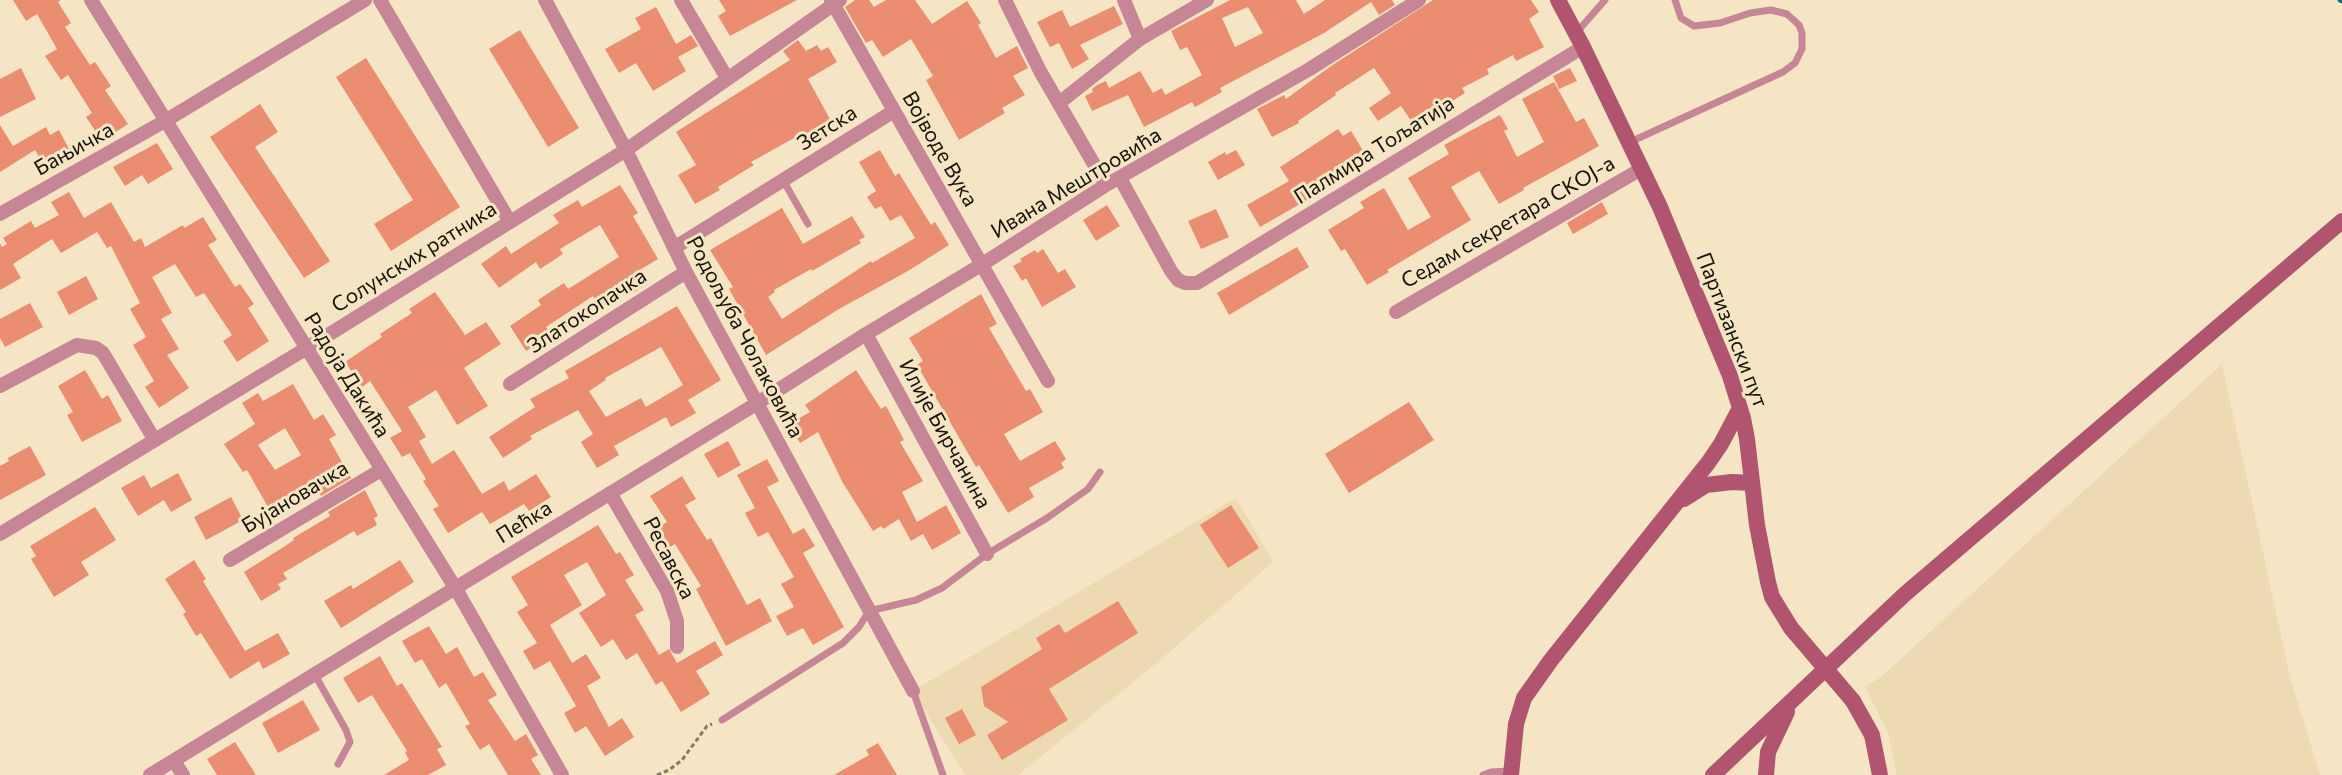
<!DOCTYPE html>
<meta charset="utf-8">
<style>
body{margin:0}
canvas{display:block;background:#f5e5c4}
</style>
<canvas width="2342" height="775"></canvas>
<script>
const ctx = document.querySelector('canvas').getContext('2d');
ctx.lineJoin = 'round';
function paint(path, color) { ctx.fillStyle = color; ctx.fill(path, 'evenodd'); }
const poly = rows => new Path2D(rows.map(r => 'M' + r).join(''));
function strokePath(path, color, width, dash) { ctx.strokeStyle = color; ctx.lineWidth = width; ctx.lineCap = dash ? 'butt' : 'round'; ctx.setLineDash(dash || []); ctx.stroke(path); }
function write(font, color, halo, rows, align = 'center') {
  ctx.font = font + ' Commissioner,sans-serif'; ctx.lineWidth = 6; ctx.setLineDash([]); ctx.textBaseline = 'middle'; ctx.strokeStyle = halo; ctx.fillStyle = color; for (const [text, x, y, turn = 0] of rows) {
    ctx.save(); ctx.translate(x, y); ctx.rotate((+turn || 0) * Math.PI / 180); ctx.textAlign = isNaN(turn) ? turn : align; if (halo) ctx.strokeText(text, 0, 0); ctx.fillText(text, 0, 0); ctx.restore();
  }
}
const built = poly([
 [2222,364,2290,677,2320,775,1897,775,1888,733,1865,687,1881,677],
 [1236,498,1273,562,1159,661,1018,775,965,775,913,691]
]);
const stream = poly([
 [2340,0,2342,1]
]);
const building = poly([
 [13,0,61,0,58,2,71,23,65,27,90,65,95,62,111,86,105,90,128,124,102,141,86,117,92,113,68,75,61,80,45,56,57,49,37,14,26,21],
 [719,0,797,0,730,36,718,16,726,11],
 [855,0,869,0,874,7,886,0,915,0,932,24,967,1,981,23,978,25,996,58,1017,46,1028,68,1013,76,1025,95,1002,108,1005,113,959,140,926,80,933,76,911,39,883,57,872,40,866,43,845,7],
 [1230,0,1296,0,1304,14,1325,0,1392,0,1395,5,1379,15,1371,2,1324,33,1220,88,1222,92,1195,107,1192,102,1144,127,1128,95,1092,111,1085,96,1093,92,1092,89,1097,85,1106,81,1109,88,1140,71,1153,93,1162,88,1165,95,1202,75,1187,47,1180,50,1171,31],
 [1248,7,1263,33,1235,47,1222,18],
 [1433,0,1531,0,1539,12,1529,19,1544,47,1516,61,1513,55,1487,69,1489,74,1462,88,1465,93,1414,125,1401,106,1378,121,1369,108,1391,93,1374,68,1335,93,1336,95,1298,121,1299,123,1272,137,1257,109,1284,95,1286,99,1331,66],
 [1114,6,1123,24,1080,45,1089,59,1072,69,1059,43,1050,47,1037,22,1062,10,1070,27],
 [656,7,676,44,691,35,698,46,678,57,686,71,653,91,636,63,619,73,605,49,641,29,635,18],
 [520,30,579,128,548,147,489,49],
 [798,40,806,51,817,45,821,51,828,47,837,62,808,79,831,121,807,135,805,132,751,162,754,165,718,187,720,190,695,204,678,175,696,165,676,132,790,60,783,51],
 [366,58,460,207,391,251,374,224,413,200,336,77],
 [21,68,36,99,0,117,0,79],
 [1570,68,1577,81,1559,89,1553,76],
 [1554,82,1576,122,1584,118,1599,146,1523,188,1524,190,1499,204,1479,171,1451,187,1471,220,1387,270,1389,272,1367,285,1345,249,1341,251,1328,230,1364,208,1360,202,1384,188,1408,230,1431,217,1408,178,1449,154,1444,145,1500,115,1508,129,1504,131,1517,157,1544,142,1522,99],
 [260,104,278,132,255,147,330,261,304,278,210,137],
 [0,125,13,146,46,127,50,135,59,130,69,149,43,164,35,150,0,172],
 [1338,129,1343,136,1351,131,1365,154,1309,188,1312,194,1306,198,1307,200,1260,227,1247,205,1289,181,1280,167],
 [157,143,173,169,148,184,142,175,125,186,113,167],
 [880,150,895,176,899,173,931,225,935,222,949,245,908,271,839,309,766,355,729,289,733,287,710,250,782,208,803,244,852,216,865,237,859,240,861,243,812,271,811,269,774,290,775,292,768,297,782,319,871,261,872,263,915,238,901,215,890,221,881,206,875,209,867,197,876,191,859,162],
 [1236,150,1245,165,1218,180,1208,162,1225,152,1226,155],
 [620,185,638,213,633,216,658,259,638,271,647,284,633,293,627,282,596,302,593,296,546,327,551,335,526,351,510,326,541,305,538,300,564,283,568,289,619,257,600,225,560,249,563,254,540,269,536,262,499,288,481,264,506,246,511,254,559,223,553,215,578,200,582,207],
 [69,192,84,218,111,202,134,242,141,238,145,247,183,225,184,228,203,217,217,240,208,245,235,287,240,284,254,304,248,308,269,341,237,362,223,341,232,335,204,293,196,297,175,264,152,277,172,313,161,319,179,349,167,355,189,388,159,408,145,387,154,381,133,345,146,337,130,309,140,303,111,246,107,248,97,232,61,253,52,239,13,264,21,278,0,290,0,243,2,247,7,244,3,238,31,221,35,228,59,215,51,202],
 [1602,202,1608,214,1573,234,1567,223],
 [1107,205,1120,226,1096,241,1083,220],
 [1216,209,1229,237,1201,249,1188,221],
 [1297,247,1309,267,1229,315,1217,293],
 [1043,249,1058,273,1065,269,1076,287,1042,307,1026,278,1022,281,1013,266,1022,261,1020,259,1035,250,1037,253],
 [86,276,98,299,69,315,57,292],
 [435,292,465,335,486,322,501,344,464,368,488,406,457,425,436,390,408,407,426,437,419,441,432,464,454,450,482,494,504,481,509,491,536,474,551,497,529,511,524,504,490,524,482,512,448,533,433,509,439,506,423,481,426,479,410,453,402,457,390,438,402,431,370,381,362,387,345,362,382,337,380,334,412,313,409,309],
 [981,294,997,324,989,328,1026,391,1030,389,1043,412,1004,434,1020,461,1055,441,1066,459,1061,463,1064,468,1029,488,1034,497,1008,513,979,465,976,467,917,365,923,361,909,338],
 [30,303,43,327,5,347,0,338,0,319],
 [677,306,721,380,688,400,696,413,671,427,666,417,614,446,619,455,597,468,581,442,593,434,578,410,530,436,532,439,503,458,489,437,535,407,530,399,569,378,565,371],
 [661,347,683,385,646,407,641,398,606,417,589,391,606,380,605,378],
 [85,370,102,399,108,395,122,421,82,442,67,415,73,412,58,386],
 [856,370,881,409,886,406,904,440,900,442,923,481,902,492,917,522,946,505,961,533,932,550,923,534,911,541,899,519,883,529,881,526,873,531,843,483,818,432,800,443,789,424,810,412,805,405],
 [293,384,314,420,323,414,336,435,329,439,351,478,321,496,312,481,268,507,247,470,243,472,224,444,255,424,242,403,258,393,263,401],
 [285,428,301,455,275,470,258,445],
 [1409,402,1434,440,1349,493,1325,454],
 [728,441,741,465,718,478,704,454],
 [30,446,46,475,0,500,0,466,9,461,8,458],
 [767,459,779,481,767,487,793,534,804,528,815,546,803,553,844,627,813,645,803,628,787,636,776,616,794,607,781,584,794,577,768,532,758,537,745,513,755,508,737,475],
 [178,473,192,500,171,512,164,500,138,516,121,488,144,475,151,488],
 [682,476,696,499,685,505,707,540,711,538,747,605,760,598,772,621,726,646,696,589,701,586,675,544,670,547,658,527,667,522,650,496],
 [365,490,378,516,374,518,377,525,357,536,354,531,283,573,287,579,278,584,281,589,261,601,244,572,282,548,294,540,293,538,330,516,328,512],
 [231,497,243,520,206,540,194,517],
 [1231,505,1259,548,1228,568,1200,525],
 [95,507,116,540,81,562,89,575,54,597,31,559,36,556,30,546],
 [598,525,616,554,620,552,634,575,625,580,644,610,635,615,659,655,669,649,677,663,715,641,723,655,696,671,710,694,681,712,662,681,656,685,637,653,626,660,613,639,601,647,579,613,606,595,587,562,564,575,582,605,550,625,572,663,586,654,601,678,587,686,609,727,622,718,634,737,605,756,586,726,575,733,564,713,576,706,550,661,534,670,523,651,537,643,517,612,528,605,511,577],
 [194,560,206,579,203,581,245,651,278,633,290,654,263,669,259,661,230,679,201,633,196,636,183,614,186,612,165,579],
 [400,560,414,582,341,628,324,601,351,585,353,589],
 [1118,601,1138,633,1049,689,1068,720,1002,760,987,735,1008,722,984,706,981,687,1042,649,1036,638,1059,624,1065,633],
 [429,626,446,654,457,647,474,677,483,672,497,695,488,700,515,741,526,734,538,755,531,759,541,775,508,775,489,744,480,750,465,726,470,724,446,683,439,688,422,659,415,663,402,641],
 [380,656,397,686,402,683,442,747,437,749,446,765,428,775,384,775,409,760,405,752,407,751,372,695,358,703,343,678],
 [303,700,320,730,278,753,262,723],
 [962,709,976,735,959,744,945,718],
 [235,742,256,775,217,775,207,759],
 [878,743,897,775,834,775,869,755,866,750]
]);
const path = poly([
 [657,775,669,770,682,760,707,726,712,724]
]);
const service = poly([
 [1577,32,1605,0],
 [1628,143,1783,72,1795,63,1802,49,1802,33,1799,25,1787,14,1771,10,1750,13,1720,23,1694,26,1681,18,1675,0],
 [783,180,808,224],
 [315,675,346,730,350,742,338,764],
 [913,691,943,775],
 [722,720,843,643,859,627,869,611,916,600,942,588,987,554,1047,518,1088,489,1100,472],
 [1483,775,1491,772,1511,771]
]);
const minor = poly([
 [91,0,456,589,562,775],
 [380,0,510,222],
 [545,0,626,150,686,272,913,691],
 [681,0,727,78],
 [831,0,1048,381],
 [1005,0,1040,71,1106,185],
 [1124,0,1140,39],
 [1059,103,1140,39,1207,0],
 [1120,178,1171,271,1178,280,1185,283,1197,283,1583,47],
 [0,214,165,121,365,0],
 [674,248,894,111],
 [1396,312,1641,169],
 [866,334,987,554],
 [510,384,686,272],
 [0,386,77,345,96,348,103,353,154,439],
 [610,493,667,591,677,621,677,647],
 [0,534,307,348,626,150,840,0],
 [230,560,381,470],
 [174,761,183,775],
 [150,775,756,404,866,334,981,265,1106,185,1308,70,1419,0]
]);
const secondary = poly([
 [1558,0,1583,47,1660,207,1730,376,1743,418,1747,439,1757,525,1768,582,1772,597,1791,628],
 [1684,499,1706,485,1732,482,1752,483],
 [1853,701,1872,735,1880,775],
 [1511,775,1516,724,1524,698,1551,660,1708,463,1721,444,1740,408],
 [1713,775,1905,594,2342,221],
 [1766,775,1768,752,1787,712]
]);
const secondaryBridge = poly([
 [1791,628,1853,701]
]);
const streetNames = [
 ["Зетска",827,128,-32],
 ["Бањичка",74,149,-29],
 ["Војводе Вука",940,149,60],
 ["Палмира Тољатија",1374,150,-32],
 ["Ивана Мештровића",1076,183,-31],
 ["Седам секретара СКОЈ-а",1508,222,-30],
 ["Солунских ратника",414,257,-32],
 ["Златокопачка",587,311,-33],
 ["Партизански пут",1732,330,69],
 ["Родољуба Чолаковића",745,337,62],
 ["Радоја Дакића",347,375,58],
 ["Илије Бирчанина",945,434,61],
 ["Бујановачка",295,497,-31],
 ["Пећка",524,522,-32],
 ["Ресавска",669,558,63]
];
paint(built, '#edd9b2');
strokePath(stream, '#0a748c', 5);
paint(building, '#eb8d70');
strokePath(path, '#867b65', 3, [4.5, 3]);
strokePath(service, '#c68696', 7);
strokePath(minor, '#c68696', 14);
strokePath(secondary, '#b0546f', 16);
strokePath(secondaryBridge, '#b0546f', 16);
write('21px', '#191307', '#f5e5c4', streetNames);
</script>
